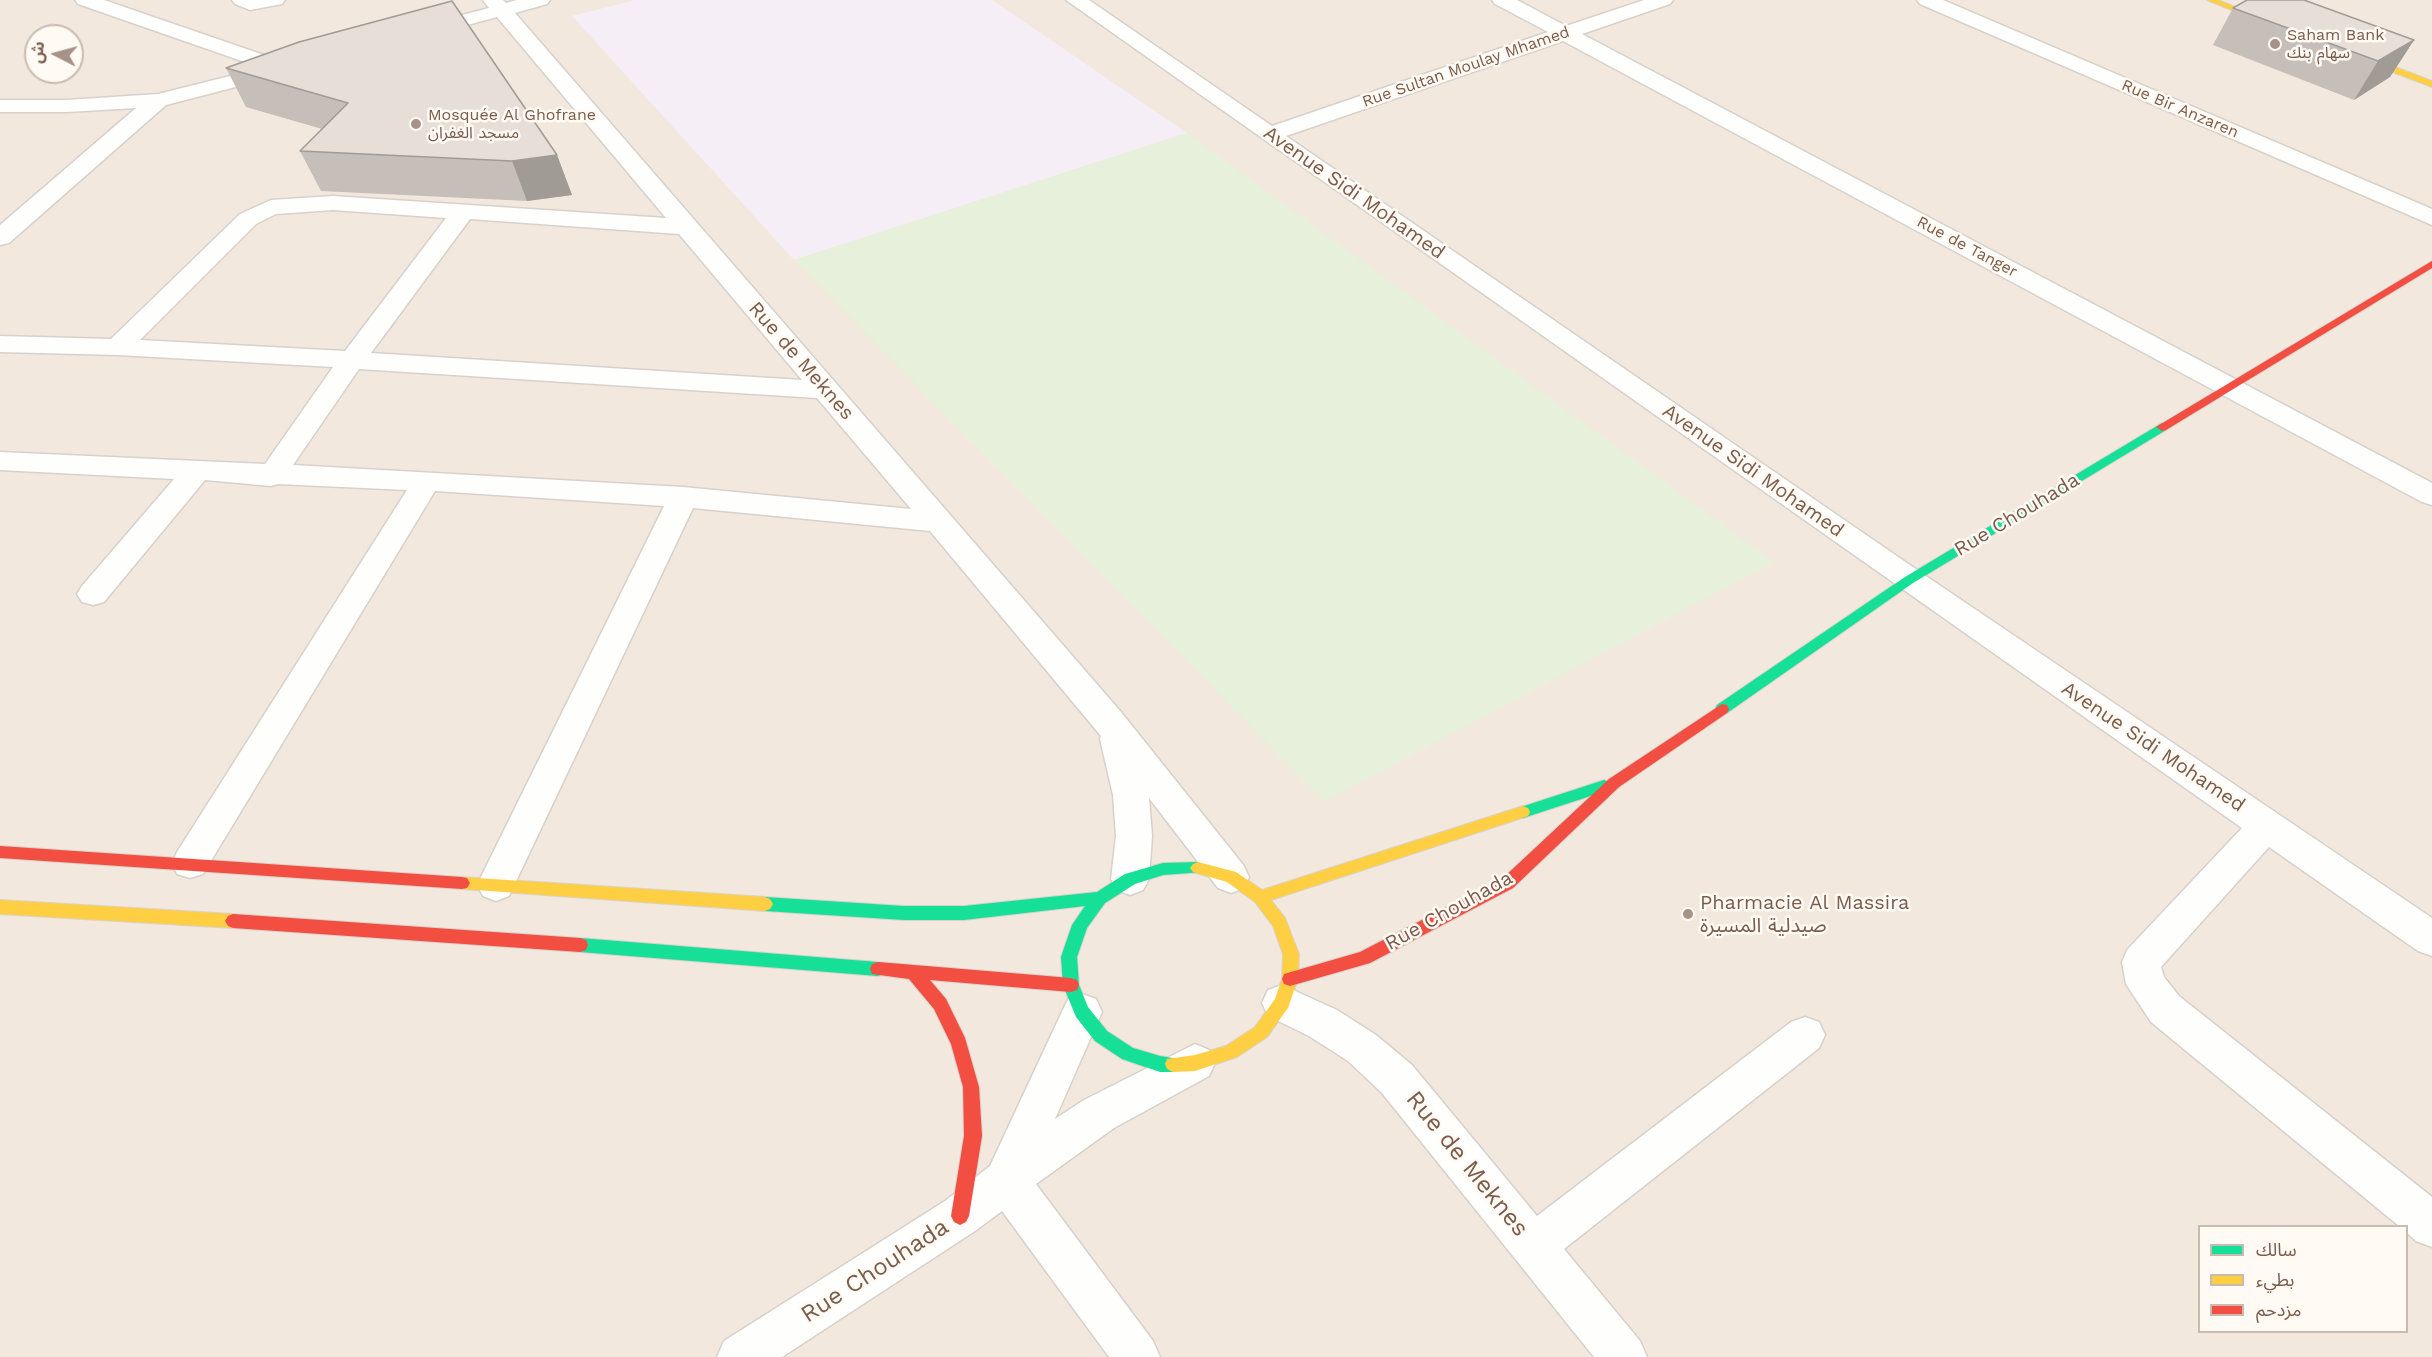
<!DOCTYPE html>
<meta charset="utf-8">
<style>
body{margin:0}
#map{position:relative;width:2432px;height:1357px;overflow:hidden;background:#f9f5f0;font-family:"Work Sans","Noto Sans Arabic",sans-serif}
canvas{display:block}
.legend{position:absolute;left:2198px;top:1225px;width:210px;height:108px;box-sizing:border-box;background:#fffaf3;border:2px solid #cabbb1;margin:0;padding:8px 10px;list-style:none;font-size:18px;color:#7a5c4d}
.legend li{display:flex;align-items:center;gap:12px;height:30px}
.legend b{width:30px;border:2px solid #cabbb1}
.north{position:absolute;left:24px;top:24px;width:60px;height:60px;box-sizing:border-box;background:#fffaf3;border:2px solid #cabbb1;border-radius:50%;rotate:276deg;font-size:16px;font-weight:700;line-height:24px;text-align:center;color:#7a5c4d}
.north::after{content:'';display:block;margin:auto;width:21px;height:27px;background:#a69286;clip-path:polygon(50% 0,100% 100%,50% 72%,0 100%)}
</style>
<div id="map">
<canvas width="2432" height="1357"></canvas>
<ul class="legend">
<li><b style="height:8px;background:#16e098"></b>سالك</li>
<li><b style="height:8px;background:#ffcf43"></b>بطيء</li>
<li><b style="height:8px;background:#f24e42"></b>مزدحم</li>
</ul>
<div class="north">ش</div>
</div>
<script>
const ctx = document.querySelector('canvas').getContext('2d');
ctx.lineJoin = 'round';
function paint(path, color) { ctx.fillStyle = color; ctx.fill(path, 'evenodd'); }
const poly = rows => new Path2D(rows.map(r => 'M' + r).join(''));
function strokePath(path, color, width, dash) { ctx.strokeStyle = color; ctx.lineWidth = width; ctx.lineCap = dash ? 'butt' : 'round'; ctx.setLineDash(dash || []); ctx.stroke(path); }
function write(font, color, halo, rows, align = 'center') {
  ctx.font = font + ' "Work Sans","Noto Sans Arabic",sans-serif'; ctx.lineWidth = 5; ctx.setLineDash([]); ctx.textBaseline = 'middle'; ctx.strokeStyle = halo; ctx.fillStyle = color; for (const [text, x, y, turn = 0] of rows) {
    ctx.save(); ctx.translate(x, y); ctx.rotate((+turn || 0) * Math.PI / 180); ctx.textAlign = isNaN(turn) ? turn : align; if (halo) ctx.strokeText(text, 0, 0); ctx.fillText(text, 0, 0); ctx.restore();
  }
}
const residential = poly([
 [0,0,2432,0,2432,1357,0,1357],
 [36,36,72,36,72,72,36,72],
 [2200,1226,2406,1226,2406,1332,2200,1332]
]);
const education = poly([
 [635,0,992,0,1187,133,794,260,572,16]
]);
const green = poly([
 [1187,133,1774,562,1324,802,794,260]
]);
const street = poly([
 [75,0,104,0,290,64,293,68,282,75,166,105,9,243,0,245,0,225,136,108,67,112,0,112,0,100,67,100,158,94,262,68,78,4,75,0],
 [232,0,285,0,282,4,250,10,235,4,232,0],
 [483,0,503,0,506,3,517,0,550,0,547,4,515,13,1121,712,1244,866,1249,877,1244,888,1231,893,1218,888,1149,798,1152,836,1149,879,1143,890,1130,895,1117,890,1111,879,1116,836,1113,795,1100,739,1101,736,930,531,693,508,509,896,496,901,483,896,477,885,664,506,435,491,203,874,190,878,177,874,172,863,177,852,407,490,278,484,271,486,205,480,104,602,93,605,82,602,77,594,82,586,174,479,0,470,0,452,265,464,333,367,118,355,0,352,0,336,111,339,240,214,271,200,333,196,666,218,497,17,423,37,416,35,413,31,416,27,489,8,483,0],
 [333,210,446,218,345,351,140,340,256,224,276,214,333,210],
 [470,219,679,234,802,380,371,353,470,219],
 [359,369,817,398,911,509,683,487,293,465,359,369],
 [1066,0,1089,0,1272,126,1548,32,1495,4,1492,0,1517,0,1566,26,1644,0,1673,0,1670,4,1582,34,2432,483,2432,505,2422,502,1563,41,1286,136,1920,572,2432,918,2432,956,2418,951,2269,847,2161,967,2164,977,2179,996,2432,1197,2432,1247,2416,1241,2406,1232,2406,1226,2399,1226,2151,1022,2126,984,2122,962,2127,950,2242,828,1066,0],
 [1917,0,1943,0,2432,209,2432,225,1920,4,1917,0],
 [1282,985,1337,1010,1376,1035,1412,1065,1537,1216,1791,1022,1805,1017,1819,1022,1825,1035,1819,1048,1564,1249,1640,1341,1647,1357,1594,1357,1382,1093,1348,1061,1309,1036,1268,1016,1262,1003,1268,990,1282,985],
 [1082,994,1096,999,1102,1012,1055,1119,1084,1100,1195,1044,1209,1050,1215,1063,1209,1076,1114,1128,1036,1184,1153,1341,1160,1357,1109,1357,1002,1211,975,1231,782,1357,717,1357,724,1341,945,1201,990,1166,1068,999,1082,994]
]);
const fast = poly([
 [2162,423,2168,427,2166,430,1913,583,1727,713,1717,713,1715,709,1717,705,1905,577,2162,423],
 [1604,780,1609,782,1611,786,1609,790,1523,818,1518,816,1516,812,1518,808,1604,780],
 [1198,862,1203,864,1206,868,1203,872,1163,875,1135,884,1105,903,1087,928,1077,957,1079,985,1088,1007,1107,1031,1133,1048,1160,1056,1179,1059,1181,1064,1179,1069,1173,1072,1160,1072,1122,1059,1095,1041,1076,1017,1063,985,1061,957,1072,925,1085,906,964,920,904,920,765,911,760,909,757,904,760,899,765,897,904,906,964,906,1097,892,1125,874,1163,863,1198,862],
 [580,938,878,962,884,964,886,969,884,974,878,976,580,952,574,950,572,945,574,940,580,938]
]);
const slow = poly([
 [2207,0,2218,0,2278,24,2271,26,2207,0],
 [2350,52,2356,52,2432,81,2432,87,2350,56,2350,52],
 [1523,806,1528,808,1530,812,1528,816,1271,900,1285,918,1299,954,1298,979,1288,1008,1267,1037,1237,1057,1195,1071,1173,1072,1167,1069,1165,1064,1167,1059,1195,1055,1226,1046,1255,1027,1275,999,1282,979,1283,954,1273,926,1255,902,1227,882,1193,872,1190,868,1193,864,1198,862,1236,872,1262,890,1523,806],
 [462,877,765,897,770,899,773,904,770,909,765,911,462,889,457,888,454,883,457,878,462,877],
 [0,900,233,914,238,916,241,921,238,926,233,928,0,914,0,900]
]);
const jam = poly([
 [2432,261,2432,268,2166,430,2162,431,2156,427,2432,261],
 [1722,704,1727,705,1729,709,1727,713,1619,787,1513,888,1370,963,1290,986,1284,984,1282,979,1284,974,1360,952,1503,878,1609,779,1722,704],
 [0,846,462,877,467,878,470,883,467,888,462,889,0,858,0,846],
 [233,914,580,938,586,940,588,945,586,950,580,952,233,928,228,926,225,921,228,916,233,914],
 [878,962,1071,978,1077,980,1079,985,1077,990,1071,992,930,980,946,999,965,1038,979,1087,982,1136,969,1216,966,1222,960,1225,954,1222,951,1216,964,1136,963,1087,951,1044,934,1009,909,979,872,974,870,969,872,964,878,962]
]);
const wall = poly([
 [2233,8,2414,40,2390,77,2354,100,2213,45],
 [226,68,557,155,572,195,527,201,321,191,300,151,322,129,246,107]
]);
const shadedWall = poly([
 [2414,40,2390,77,2354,100,2378,61],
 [557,155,572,195,527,201,512,161]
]);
const building = poly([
 [2247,0,2304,0,2414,40,2378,61,2233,8,2247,0],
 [452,1,557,155,512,161,300,151,348,103,226,68,299,42,452,1]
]);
const markers = [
 [2275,44,6,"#a69286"],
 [416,124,6,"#a69286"],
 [1688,914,6,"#a69286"]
];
const farPoinames = [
 ["Saham Bank",2287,35],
 ["سهام بنك",2287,53],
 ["Mosquée Al Ghofrane",428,115],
 ["مسجد الغفران",428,133]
];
const farStreetnames = [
 ["Rue Sultan Moulay Mhamed",1466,67,-19],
 ["Rue Bir Anzaren",2180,109,23],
 ["Rue de Tanger",1967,247,28]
];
const streetNames = [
 ["Avenue Sidi Mohamed",1354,193,35],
 ["Rue de Meknes",801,361,49],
 ["Avenue Sidi Mohamed",1753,471,35],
 ["Rue Chouhada",2017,515,-31],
 ["Avenue Sidi Mohamed",2153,747,34],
 ["Rue Chouhada",1449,911,-29]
];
const poiNames = [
 ["Pharmacie Al Massira",1700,903],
 ["صيدلية المسيرة",1700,926]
];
const nearStreetnames = [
 ["Rue de Meknes",1467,1164,51],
 ["Rue Chouhada",875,1271,-33]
];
paint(residential, '#f2e8de');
paint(education, '#f6eef6');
paint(green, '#e7f0db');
strokePath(street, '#d7d1cb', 3);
strokePath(fast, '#d9d2cb', 2);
strokePath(slow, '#d9d2cb', 2);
strokePath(jam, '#d9d2cb', 2);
paint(street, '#fefefd');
paint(fast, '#16e098');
paint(slow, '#ffcf43');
paint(jam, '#f24e42');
paint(wall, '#c6bfb9');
paint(shadedWall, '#a19b96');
paint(building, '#e6ded7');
strokePath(building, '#a19b96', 1.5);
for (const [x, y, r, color] of markers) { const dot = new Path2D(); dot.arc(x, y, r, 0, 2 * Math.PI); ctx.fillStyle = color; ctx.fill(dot); strokePath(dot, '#fffaf3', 2); }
write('16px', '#7a5c4d', '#fffaf3', farPoinames, 'left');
write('16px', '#7a5c4d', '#fffaf3', farStreetnames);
write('20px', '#7a5c4d', '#fffaf3', streetNames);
write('20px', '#7a5c4d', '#fffaf3', poiNames, 'left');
write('24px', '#7a5c4d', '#fffaf3', nearStreetnames);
</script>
